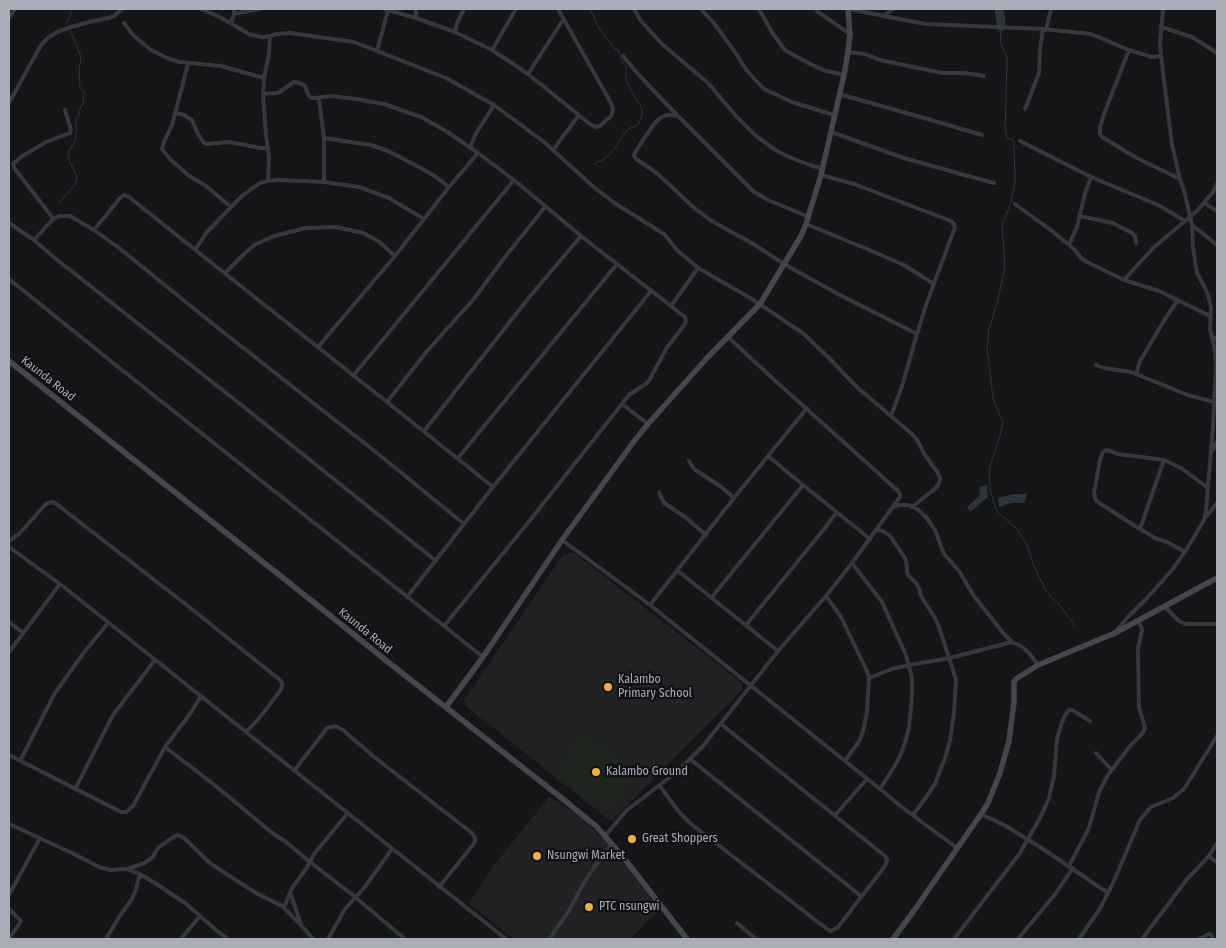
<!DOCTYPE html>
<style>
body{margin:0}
#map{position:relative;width:1226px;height:948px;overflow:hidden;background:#161618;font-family:"Fira Sans Condensed",sans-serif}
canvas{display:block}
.frame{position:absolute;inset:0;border:10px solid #a8adb8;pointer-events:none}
</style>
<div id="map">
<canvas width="1226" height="948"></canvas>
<div class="frame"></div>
</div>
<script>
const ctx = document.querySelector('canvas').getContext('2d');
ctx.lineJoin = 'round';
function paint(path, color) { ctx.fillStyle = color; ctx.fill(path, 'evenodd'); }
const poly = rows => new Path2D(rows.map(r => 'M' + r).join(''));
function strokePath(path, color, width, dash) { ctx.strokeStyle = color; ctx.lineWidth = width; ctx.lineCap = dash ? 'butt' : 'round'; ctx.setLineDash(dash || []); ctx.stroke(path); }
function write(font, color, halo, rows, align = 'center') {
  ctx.font = font + ' "Fira Sans Condensed",sans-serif'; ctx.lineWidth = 4.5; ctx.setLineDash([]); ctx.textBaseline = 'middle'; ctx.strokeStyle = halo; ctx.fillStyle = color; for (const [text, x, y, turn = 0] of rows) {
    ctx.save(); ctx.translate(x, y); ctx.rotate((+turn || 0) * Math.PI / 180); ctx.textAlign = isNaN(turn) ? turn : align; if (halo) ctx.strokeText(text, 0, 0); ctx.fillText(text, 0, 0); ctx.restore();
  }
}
const built = poly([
 [573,552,742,683,742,690,613,820,609,820,466,706,464,700,563,555],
 [549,797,580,815,621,857,660,909,638,931,631,939,514,939,468,903,480,888,491,869]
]);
const green = poly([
 [581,732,638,770,610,812,553,775]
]);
const water = poly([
 [987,485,988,497,970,512,967,507,980,495,979,487],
 [1014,494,1027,494,1024,503,1012,503,999,507,998,498]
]);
const stream = poly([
 [591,9,591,11,600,30,614,48,618,50,622,61,626,67,626,80,634,96,642,108,642,114,641,119,638,125,628,129,610,154,601,161,597,162,594,165],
 [67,23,73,9],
 [1001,28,1000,42,1006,55,1007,60,1005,130,1007,138,1013,140,1014,142,1015,181,1011,202,1002,226,1005,268,997,303,989,329,987,348,993,399,1003,422,1000,436,989,469,990,490,997,512,1015,527,1026,543,1033,564,1046,591,1062,608,1075,627],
 [59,204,76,183,77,178,75,172,70,163,68,153,76,139,76,118,79,115,79,111,83,103,84,92,80,88,79,70,81,57,70,30]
]);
const river = poly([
 [999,9,1001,21,1001,27]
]);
const street = poly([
 [200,9,218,16,249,34,257,36,263,37,270,36,276,34,290,33,354,42,446,78,494,105,544,142,596,189,616,204,664,234,677,250,698,268,752,299,804,334,829,358,858,388,912,434,917,440,925,455,938,473,940,478,939,483,936,488,912,507],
 [384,9,416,18,455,32,492,50,528,74,590,124,595,127,600,126,611,116,613,110,612,105,558,9],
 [416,9,416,18],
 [634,9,641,21,662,44,708,83,736,116,756,136,777,151,789,157,810,165,823,169],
 [701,9,713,22,730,45,748,72,764,89,792,102,834,115],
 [759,9,773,34,785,50,810,64,823,70,844,75],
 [816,9,818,12,850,34],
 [848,9,926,24,1043,29,1091,34,1129,50,1152,57,1161,56],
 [234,14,259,9],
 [885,15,893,9],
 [9,18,15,9],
 [124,23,133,35,151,50,167,58,180,62,221,66,264,78],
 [231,23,234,14,234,9],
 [1161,27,1192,37,1217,53],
 [1046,30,1051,9],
 [455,32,457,23,464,9],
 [492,50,516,9],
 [1129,50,1104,114,1100,127,1100,134,1102,137,1135,157,1180,179],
 [377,51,388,10],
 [848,52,865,54,880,60,913,67,943,73,965,73,984,76],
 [623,56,637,73,677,115],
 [188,64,172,125,164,142,162,149,170,159,188,175,206,186,231,207],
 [528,74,563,20],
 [263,94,278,93,294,82,300,83,305,86,309,96,312,98,315,98,332,96,356,99,384,104,421,117,446,131,478,153,514,180,581,236,685,317,686,320,685,324,666,349,650,379,647,383,629,395,531,519,444,626],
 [839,94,931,120,982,135],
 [319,98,324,138,324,182],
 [9,103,41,45,49,37,57,32,71,27,93,21,109,18,114,16,122,9],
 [1025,109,1039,73,1040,50,1043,29],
 [176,113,184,115,192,120,198,134,204,143,208,144,228,142,241,144,260,148,268,148],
 [831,132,904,158,961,174,994,183],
 [324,138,371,145,388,151,421,168,436,177,449,187],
 [1020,141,1091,177,1158,205,1185,221],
 [470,148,475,135,494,105],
 [553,150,579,115],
 [821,175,854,184,951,221,954,224,955,227,926,305,917,334,902,386,891,416],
 [268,181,269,156,266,135,263,94,264,78,269,54,270,36],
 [1204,203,1217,211],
 [1015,204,1052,231,1075,250,1082,259,1087,262,1124,280,1159,291,1210,316],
 [1079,216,1113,223,1132,233,1135,236,1136,243],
 [809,217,768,200,753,191,679,117,673,115,667,115,660,118,654,124,639,146,635,153,634,156,636,159,658,174,692,206,710,220,755,245,784,264,838,294,917,334],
 [52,220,59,216,70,216,94,230,119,248,218,328,382,457,464,524],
 [9,223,34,240,56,259,244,407,436,561],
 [806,224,867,249,904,265,934,284],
 [1192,225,1217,245],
 [94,230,120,198,124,195,129,197,179,237,387,402,493,487],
 [34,240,52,220,52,217,15,169,13,164,21,157,46,142,70,133,71,130,65,110],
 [1069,245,1077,227,1085,193,1091,177],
 [195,250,207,232,242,196,260,183,268,181,279,180,324,182,359,187,389,198,424,219],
 [225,273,245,253,256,244,274,236,306,228,336,227,363,233,378,241,395,256],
 [9,279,122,370,483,657],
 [1124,280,1153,248,1198,210,1213,192,1217,184],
 [671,306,698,268],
 [1211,335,1217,340],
 [318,347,395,256,449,187,478,153],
 [1096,365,1104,368,1131,372,1188,395,1214,402],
 [1136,374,1140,361,1165,319,1178,300],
 [353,376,514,180],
 [387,402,428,350,473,300,505,257,545,207],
 [622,404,648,424],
 [424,431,531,295,581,236],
 [1212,451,1217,442],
 [768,456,803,485,870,539],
 [458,458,617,264],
 [689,461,694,469,720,486,734,498],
 [659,492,661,497,664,503,685,517,706,535],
 [894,507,899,505,908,505,917,509,926,517,935,530,944,554,959,571,974,596,1004,634,1012,642,1021,646,1029,653,1038,665],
 [1206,517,1217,503],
 [1140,529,1164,460],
 [877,530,883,531,891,537,905,558,907,567,907,572,908,575,916,583,919,588,921,596,935,618,939,627,954,673,956,680,954,713,950,740,946,755,935,784,924,800,913,815],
 [562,540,596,565,650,605,880,789,903,808,957,848],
 [9,541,19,534,46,504,51,502,55,503,188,606,280,680,282,683,282,687,280,691,261,716,246,732],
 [9,547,60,584,506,939],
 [1185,552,1169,543,1155,538,1140,529,1096,501,1094,493,1100,460,1102,454,1104,451,1107,450,1118,454,1164,460,1181,468,1208,488],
 [852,563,882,602,886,611,906,655,912,678,912,694,911,708,909,727,905,743,900,756,894,767,880,789],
 [678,571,778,651],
 [826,596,841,617,867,671,869,678,867,712,863,731,860,740,845,761],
 [407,597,493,487,651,291],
 [712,597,803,485],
 [650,605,734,498,807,408],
 [1164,606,1179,621,1186,624,1217,624],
 [9,622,23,633],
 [746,625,824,529,837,512],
 [1117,630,1127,618,1147,598,1172,570,1185,552,1204,520,1206,511,1213,427,1216,364,1215,350,1210,329,1211,308,1209,298,1205,288,1197,273,1193,248,1192,225,1185,194,1180,179,1172,145,1161,56,1160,44,1163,9],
 [9,652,60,584],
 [869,678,892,669,909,665,950,658,1012,642],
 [165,747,217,787,271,832,286,842,315,866,349,892,405,939],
 [1096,753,1111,769],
 [9,755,121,812,126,812,133,806,165,747,190,714,201,696],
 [690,759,861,896],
 [20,761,55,693,82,655,108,623],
 [294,771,327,728,335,726,343,730,373,756,472,833,475,838,475,841,473,845,439,887],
 [659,785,679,812,691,824,827,929,831,931,838,927,882,870,886,864,887,860,885,856,721,724],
 [75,789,113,715,155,660],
 [981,814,1006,826,1046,851,1108,893],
 [835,815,867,779],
 [9,824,74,854,99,867,110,870,127,869,140,874,155,883,185,903,216,930,228,939],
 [605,836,627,810,678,771,703,746,778,651,826,596,852,563,900,497,900,494,897,490,770,376,728,337],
 [1209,856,1217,863],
 [1069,866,1089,828,1099,792,1108,775,1130,746,1142,734,1145,728,1139,707,1138,649,1142,630,1141,626,1137,621],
 [127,869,145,863,152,858,158,848,170,839,178,835,184,838,211,864,256,893,282,906,285,905,292,888,306,869,314,854,347,814],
 [9,895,40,838],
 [291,895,301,924],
 [282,906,301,925,313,939],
 [9,909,21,921,9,939],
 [737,923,756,939],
 [106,939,121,914,132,899,136,889,140,874],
 [181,939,200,916],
 [328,939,345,909,364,888,392,849],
 [549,939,569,911,582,886,595,866,612,844],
 [954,939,1020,853,1041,816,1049,798,1054,776,1057,739,1062,722,1067,712,1069,710,1072,710,1090,721],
 [1018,939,1056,893,1073,868],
 [1079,939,1101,907,1113,883,1140,820,1151,807,1173,798,1184,789,1217,736],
 [1142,939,1188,878,1209,856,1217,843],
 [1199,939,1209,934,1212,935,1212,939]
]);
const secondary = poly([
 [9,361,292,585,388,662,568,803,596,826,624,858,687,939],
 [446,707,483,657,562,540,635,440,648,424,707,358,760,304,801,236,806,224,821,175,844,75,848,52,850,34,848,9],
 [893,939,913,912,981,814,988,803,1000,773,1009,741,1014,702,1014,682,1016,679,1038,665,1115,633,1217,578]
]);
const markers = [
 [608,687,5,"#f2b134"],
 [596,772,5,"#f2b134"],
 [632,839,5,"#f2b134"],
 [537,856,5,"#f2b134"],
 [589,907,5,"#f2b134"]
];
const streetNames = [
 ["Kaunda Road",48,379,38],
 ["Kaunda Road",365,631,39]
];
const poiNames = [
 ["Kalambo",618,680],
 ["Primary School",618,694],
 ["Kalambo Ground",606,772],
 ["Great Shoppers",642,839],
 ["Nsungwi Market",547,856],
 ["PTC nsungwi",599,907]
];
paint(built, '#222225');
paint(green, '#1e261f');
paint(water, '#2c353c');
strokePath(stream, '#2c353c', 1);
strokePath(river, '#2c353c', 9);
strokePath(street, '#37383d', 4);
strokePath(secondary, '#45474d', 5.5);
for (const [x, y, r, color] of markers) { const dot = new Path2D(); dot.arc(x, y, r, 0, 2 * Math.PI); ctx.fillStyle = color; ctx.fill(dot); strokePath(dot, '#111113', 2); }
write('12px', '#a8adb8', '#111113', streetNames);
write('12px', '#a8adb8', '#111113', poiNames, 'left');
</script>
